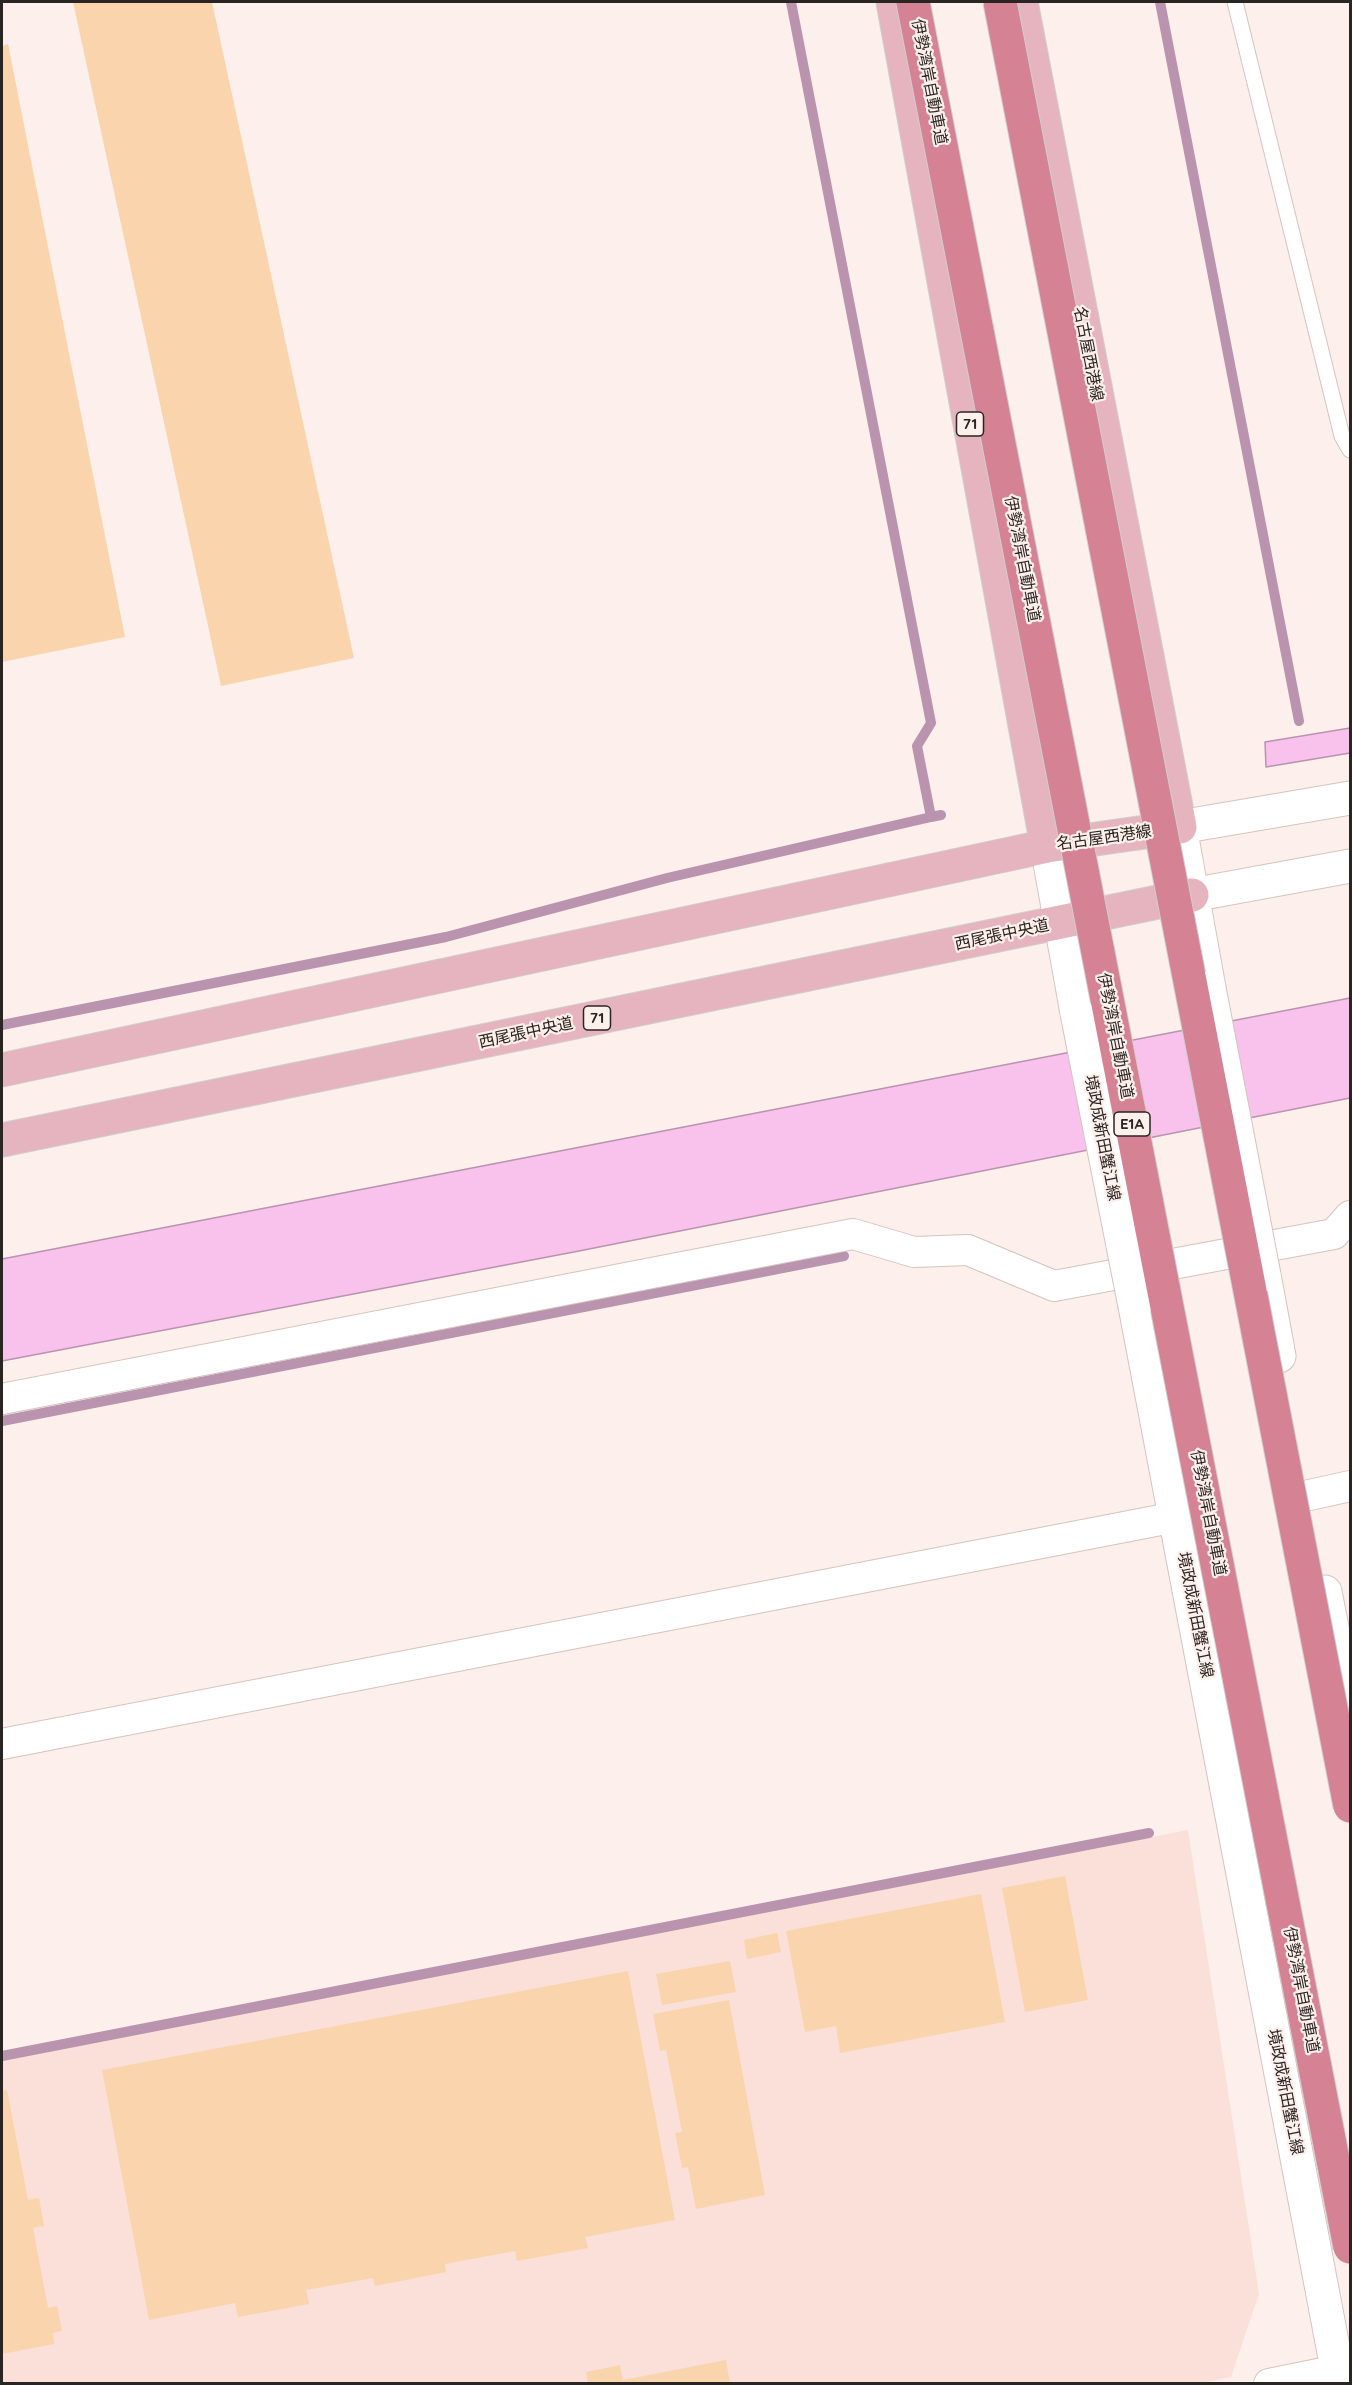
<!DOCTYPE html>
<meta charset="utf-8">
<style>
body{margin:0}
#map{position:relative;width:1352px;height:2385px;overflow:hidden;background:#fdefeb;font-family:Quicksand,sans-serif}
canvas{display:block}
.frame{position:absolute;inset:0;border:3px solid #2a2422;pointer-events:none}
</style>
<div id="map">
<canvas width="1352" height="2385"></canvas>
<div class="frame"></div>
</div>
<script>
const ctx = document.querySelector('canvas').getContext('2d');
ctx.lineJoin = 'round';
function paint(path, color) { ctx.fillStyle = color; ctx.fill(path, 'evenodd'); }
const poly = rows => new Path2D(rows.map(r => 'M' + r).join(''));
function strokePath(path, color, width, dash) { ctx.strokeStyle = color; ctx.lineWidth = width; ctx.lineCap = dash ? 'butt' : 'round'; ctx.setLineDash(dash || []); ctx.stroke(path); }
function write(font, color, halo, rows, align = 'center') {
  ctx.font = font + ' Quicksand,"Noto Sans JP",sans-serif'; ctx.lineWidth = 4.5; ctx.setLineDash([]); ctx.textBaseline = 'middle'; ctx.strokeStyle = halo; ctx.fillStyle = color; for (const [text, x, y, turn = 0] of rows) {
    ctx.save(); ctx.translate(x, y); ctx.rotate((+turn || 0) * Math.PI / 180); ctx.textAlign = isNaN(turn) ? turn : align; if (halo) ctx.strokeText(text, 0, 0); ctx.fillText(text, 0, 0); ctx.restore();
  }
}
const built = poly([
 [1188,1830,1259,2294,1231,2377,1197,2384,2,2384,2,2059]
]);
const water = poly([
 [1350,728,1350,753,1266,767,1265,742,1350,728],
 [1350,998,1350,1098,579,1251,2,1361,2,1259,1350,998]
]);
const stream = poly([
 [791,2,931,723,917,746,931,817,941,815],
 [1160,2,1299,721],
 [2,1025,446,937,667,878,931,817],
 [2,1421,844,1256],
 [2,2056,1149,1833]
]);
const building = poly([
 [73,2,212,2,354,658,221,686],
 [8,44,125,637,2,662,2,46],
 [1065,1876,1088,2000,1025,2012,1002,1888],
 [981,1894,1005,2022,840,2053,836,2026,805,2032,786,1931],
 [777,1933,781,1952,747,1959,744,1940],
 [730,1961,736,1992,662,2005,656,1974],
 [628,1971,675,2220,585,2237,588,2248,517,2261,515,2251,445,2264,446,2272,375,2286,373,2278,306,2290,309,2304,238,2317,235,2303,149,2320,102,2070],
 [729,2000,765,2195,696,2209,688,2167,682,2168,675,2133,682,2132,666,2050,660,2051,653,2014],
 [7,2090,28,2200,39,2198,44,2226,33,2228,48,2308,57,2306,62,2331,53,2333,54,2344,2,2354,2,2091],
 [726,2360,730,2384,588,2384,586,2372,620,2365,623,2380]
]);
const service = poly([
 [1235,2,1342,436,1350,450]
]);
const minor = poly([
 [2,1399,853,1234,914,1252,968,1250,1054,1286,1334,1234,1350,1216],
 [1305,1496,1350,1486],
 [2,1744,1176,1517],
 [1269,2384,1338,2370]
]);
const tertiary = poly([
 [1180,827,1350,798],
 [1192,895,1350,866]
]);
const secondary = poly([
 [1180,827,1209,988],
 [1047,846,1077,1013],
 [1264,1275,1279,1356],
 [1135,1306,1340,2384],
 [1325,1592,1350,1718]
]);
const primary = poly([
 [893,2,1047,846],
 [2,1070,1047,846,1180,827,1021,2],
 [2,1140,1192,895]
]);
const secondaryBridge = poly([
 [1209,988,1264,1275],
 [1077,1013,1135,1306]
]);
const motorwayBridge = poly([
 [913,2,1350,2247],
 [1000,2,1350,1806]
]);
const shields = [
 [970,424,27],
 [597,1018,27],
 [1132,1124,36]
];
const shieldNames = [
 ["71",970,424],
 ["71",597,1018],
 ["E1A",1132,1124]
];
const streetNames = [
 ["伊勢湾岸自動車道",929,82,79],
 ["名古屋西港線",1088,354,79],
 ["伊勢湾岸自動車道",1022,559,79],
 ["名古屋西港線",1104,838,-8],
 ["西尾張中央道",1002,935,-12],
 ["西尾張中央道",526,1033,-12],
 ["伊勢湾岸自動車道",1115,1036,79],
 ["境政成新田蟹江線",1102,1138,79],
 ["伊勢湾岸自動車道",1208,1513,79],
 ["境政成新田蟹江線",1195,1615,79],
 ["伊勢湾岸自動車道",1301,1990,79],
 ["境政成新田蟹江線",1285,2092,79]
];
paint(built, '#fae0d9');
paint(water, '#f8c2ec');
strokePath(water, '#ba93af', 1.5);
strokePath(stream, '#ba93af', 10);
paint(building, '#f9d4ad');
strokePath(service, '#d5c3be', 17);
strokePath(minor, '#d5c3be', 32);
strokePath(tertiary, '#d5c3be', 35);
strokePath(secondary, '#d5c3be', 35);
strokePath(primary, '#d0cfce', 35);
strokePath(service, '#fff', 15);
strokePath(minor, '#fff', 30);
strokePath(tertiary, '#fff', 33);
strokePath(secondary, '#fff', 33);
strokePath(primary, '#e5b4bf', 33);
strokePath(secondaryBridge, '#d5c3be', 35, []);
strokePath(motorwayBridge, '#d0cfce', 35, []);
strokePath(secondaryBridge, '#fff', 33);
strokePath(motorwayBridge, '#d48294', 33);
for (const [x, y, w] of shields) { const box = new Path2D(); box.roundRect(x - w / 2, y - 12, w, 24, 4.5); ctx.fillStyle = '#fdefeb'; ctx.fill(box); strokePath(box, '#2a2422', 1.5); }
write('bold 15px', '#2a2422', null, shieldNames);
write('16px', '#2a2422', '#fdefeb', streetNames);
</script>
